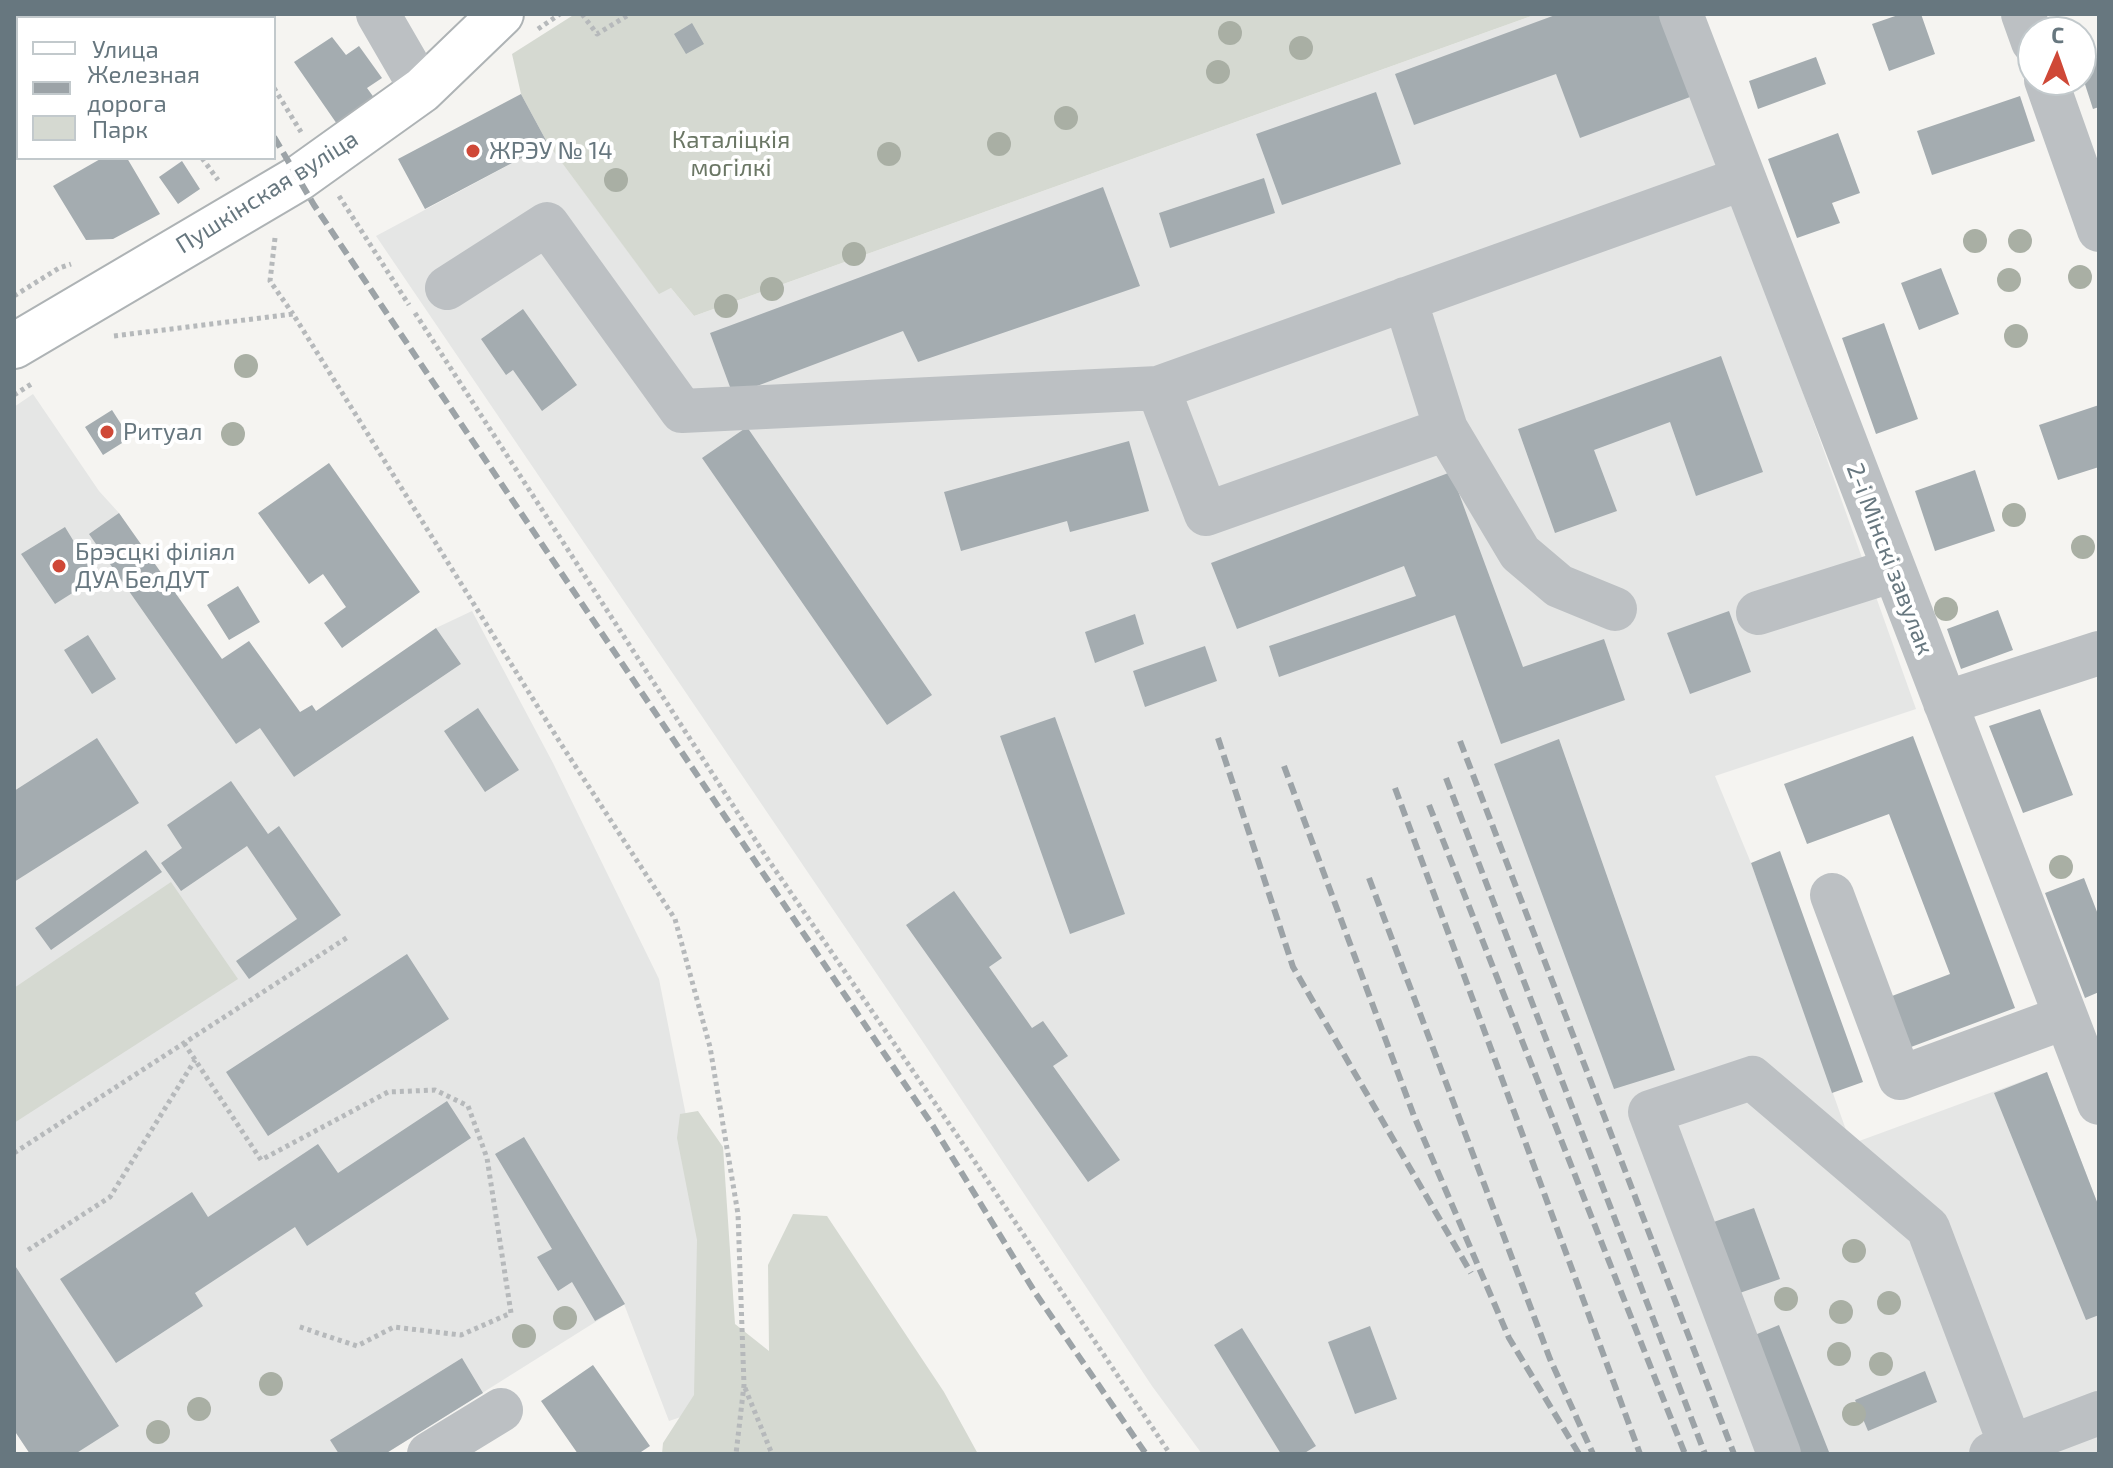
<!DOCTYPE html>
<meta charset="utf-8">
<style>
body{margin:0}
#map{position:relative;width:2113px;height:1468px;overflow:hidden;background:#f5f4f1;font-family:"Exo 2",sans-serif}
canvas{display:block}
.frame{position:absolute;inset:0;border:16px solid #67777f;pointer-events:none}
.legend{position:absolute;left:16px;top:16px;width:260px;height:144px;box-sizing:border-box;background:#fff;border:2px solid #c2c9cc;margin:0;padding:10px 14px;list-style:none;font-size:24px;color:#67777f}
.legend li{display:flex;align-items:center;gap:16px;height:40px}
.legend b{width:40px;border:2px solid #c2c9cc}
.north{position:absolute;left:2017px;top:16px;width:80px;height:80px;box-sizing:border-box;background:#fff;border:2px solid #c2c9cc;border-radius:50%;rotate:2deg;font-size:22px;font-weight:700;line-height:32px;text-align:center;color:#67777f}
.north::after{content:'';display:block;margin:auto;width:28px;height:36px;background:#cf4837;clip-path:polygon(50% 0,100% 100%,50% 72%,0 100%)}
</style>
<div id="map">
<canvas width="2113" height="1468"></canvas>
<div class="frame"></div>
<ul class="legend">
<li><b style="height:10px;background:#fff"></b>Улица</li>
<li><b style="height:10px;background:#9ca3a7"></b>Железная дорога</li>
<li><b style="height:22px;background:#d5d9d1"></b>Парк</li>
</ul>
<div class="north">С</div>
</div>
<script>
const ctx = document.querySelector('canvas').getContext('2d');
ctx.lineJoin = 'round';
function paint(path, color) { ctx.fillStyle = color; ctx.fill(path, 'evenodd'); }
const poly = rows => new Path2D(rows.map(r => 'M' + r).join(''));
function strokePath(path, color, width, dash) { ctx.strokeStyle = color; ctx.lineWidth = width; ctx.lineCap = dash ? 'butt' : 'round'; ctx.setLineDash(dash || []); ctx.stroke(path); }
function write(font, color, halo, rows, align = 'center') {
  ctx.font = font + ' "Exo 2",sans-serif'; ctx.lineWidth = 8; ctx.setLineDash([]); ctx.textBaseline = 'middle'; ctx.strokeStyle = halo; ctx.fillStyle = color; for (const [text, x, y, turn = 0] of rows) {
    ctx.save(); ctx.translate(x, y); ctx.rotate((+turn || 0) * Math.PI / 180); ctx.textAlign = isNaN(turn) ? turn : align; if (halo) ctx.strokeText(text, 0, 0); ctx.fillText(text, 0, 0); ctx.restore();
  }
}
const built = poly([
 [1537,14,1668,14,1916,709,1715,776,1751,863,1851,1144,2047,1072,2099,1207,2099,1454,1202,1454,1152,1386,925,1045,376,236,548,144,659,293,671,288,694,316],
 [33,394,99,491,119,513,294,777,461,664,436,628,472,611,553,763,659,979,709,1232,710,1407,669,1421,624,1304,385,1454,30,1454,14,1430,14,407]
]);
const green = poly([
 [575,14,1537,14,694,316,671,288,659,294,548,144,521,94,512,54],
 [171,882,238,979,14,1123,14,988],
 [698,1111,723,1147,735,1324,769,1351,768,1265,793,1214,827,1216,944,1392,978,1454,662,1454,663,1443,694,1395,697,1240,677,1138,680,1114]
]);
const building = poly([
 [1558,14,1659,14,1690,97,1580,138,1556,74,1414,125,1395,74],
 [1901,14,1921,14,1935,54,1889,71,1872,24],
 [692,23,704,44,686,54,674,34],
 [332,37,346,55,359,46,382,78,367,88,375,99,337,124,294,62],
 [1816,57,1826,84,1758,109,1749,81],
 [2099,57,2099,107,2093,109,2081,72,2081,63],
 [1376,92,1401,164,1282,205,1256,134],
 [521,94,548,144,425,209,398,159],
 [2020,96,2035,141,1932,175,1917,131],
 [14,98,18,105,18,144,14,146],
 [1838,133,1860,193,1832,203,1840,223,1797,238,1768,159],
 [102,158,127,158,160,214,113,239,86,240,53,186],
 [182,161,200,189,178,204,159,177],
 [1264,178,1275,213,1170,248,1159,213],
 [1103,187,1140,286,918,362,903,331,733,395,710,333],
 [1941,268,1959,314,1919,330,1901,283],
 [523,309,577,385,542,411,513,370,506,375,481,339],
 [1884,323,1918,419,1876,434,1842,338],
 [1721,356,1763,472,1696,496,1670,422,1594,450,1617,511,1555,533,1518,429],
 [2099,405,2099,467,2058,480,2039,425],
 [112,410,130,438,103,455,85,427],
 [747,427,932,695,887,725,702,458],
 [1129,441,1149,511,1070,532,1067,521,961,551,944,492],
 [329,463,420,592,342,648,324,623,346,607,323,574,309,584,258,513],
 [1975,470,1995,531,1935,551,1915,491],
 [1451,472,1523,667,1604,639,1625,700,1501,744,1455,615,1279,677,1269,646,1416,596,1404,566,1237,629,1211,563],
 [119,513,222,659,249,641,300,712,312,705,316,711,436,628,461,664,294,777,260,728,236,744,89,534],
 [65,527,96,578,55,604,21,554],
 [238,586,260,622,229,640,207,605],
 [1998,610,2013,650,1961,669,1947,629],
 [1729,611,1751,672,1690,694,1667,633],
 [1135,614,1144,644,1095,663,1085,632],
 [88,635,116,679,92,694,64,650],
 [1205,646,1217,681,1145,707,1133,671],
 [478,708,519,770,485,792,444,731],
 [2040,709,2073,795,2023,813,1989,726],
 [1055,717,1125,914,1070,934,1000,736],
 [1913,736,2015,1008,1911,1047,1892,996,1950,974,1889,814,1807,844,1784,784],
 [97,738,139,803,14,882,14,791],
 [1559,739,1675,1070,1614,1089,1494,764],
 [231,781,268,834,279,826,341,915,249,979,236,961,297,919,247,846,181,891,161,863,182,848,167,825],
 [146,850,162,872,51,950,35,928],
 [1780,851,1863,1082,1832,1093,1751,863],
 [2084,878,2099,917,2099,992,2085,998,2045,893],
 [954,891,1002,958,989,967,1032,1028,1043,1021,1068,1056,1053,1066,1120,1160,1088,1182,906,925],
 [407,954,449,1019,268,1136,226,1072],
 [2047,1072,2099,1207,2099,1315,2086,1320,1994,1093],
 [447,1101,471,1138,307,1246,295,1227,195,1293,203,1306,116,1363,60,1279,192,1192,208,1217,318,1144,338,1173],
 [524,1137,625,1304,595,1321,572,1282,558,1291,537,1257,552,1249,495,1154],
 [1754,1208,1780,1279,1731,1296,1705,1225],
 [14,1264,119,1426,75,1454,30,1454,14,1430],
 [1779,1325,1829,1452,1825,1454,1791,1454,1745,1339],
 [1370,1326,1397,1399,1355,1414,1328,1342],
 [1242,1328,1316,1446,1303,1454,1281,1454,1214,1345],
 [462,1358,483,1393,385,1454,339,1454,330,1440],
 [593,1365,650,1446,638,1454,578,1454,541,1401],
 [1925,1371,1937,1402,1868,1431,1855,1400]
]);
const path = poly([
 [91,14,94,18],
 [227,14,230,18],
 [582,14,597,34,630,14],
 [538,29,560,14],
 [274,88,301,132],
 [202,158,218,180],
 [339,196,409,305],
 [275,238,270,281,293,314],
 [14,296,59,268,71,264],
 [415,313,765,855,965,1147,1170,1454],
 [114,336,293,314,561,744,675,919,710,1047,738,1214,744,1385,736,1454],
 [14,395,33,383],
 [184,1043,261,1160,388,1092,435,1090,468,1106,487,1158,511,1313,461,1335,394,1327,357,1346,297,1326],
 [14,1153,348,937],
 [28,1250,110,1197,195,1060],
 [745,1388,772,1454]
]);
const minor = poly([
 [378,14,422,90],
 [1681,14,2099,1103],
 [2023,14,2033,42],
 [2046,80,2099,230],
 [447,288,547,224,682,411,1158,388,1744,178],
 [1405,299,1446,429,1520,553,1559,586,1615,609],
 [1158,388,1206,514,1446,429],
 [1758,613,1894,570],
 [1945,703,2099,653],
 [1832,895,1900,1078,2066,1017],
 [429,1454,501,1410],
 [1779,1454,1650,1112,1752,1078,1928,1228,2011,1447],
 [1991,1454,2099,1413]
]);
const major = poly([
 [14,346,299,178,422,90,501,14]
]);
const rail = poly([
 [194,14,197,18],
 [274,137,314,205,933,1126,1036,1294,1146,1454],
 [1218,738,1293,967,1471,1273],
 [1460,741,1734,1454],
 [1284,766,1414,1116,1509,1338,1579,1454],
 [1446,778,1705,1454],
 [1395,788,1640,1454],
 [1429,805,1685,1454],
 [1369,878,1550,1359,1593,1454]
]);
const trees = [
 [1230,33],
 [1301,48],
 [1218,72],
 [1066,118],
 [999,144],
 [889,154],
 [616,180],
 [1975,241],
 [2020,241],
 [854,254],
 [2080,277],
 [2009,280],
 [772,289],
 [726,306],
 [2016,336],
 [246,366],
 [233,434],
 [2014,515],
 [2083,547],
 [1946,609],
 [2061,867],
 [1854,1251],
 [1786,1299],
 [1889,1303],
 [1841,1312],
 [565,1318],
 [524,1336],
 [1839,1354],
 [1881,1364],
 [271,1384],
 [199,1409],
 [1854,1414],
 [158,1432]
];
const markers = [
 [473,151,8,"#cf4837"],
 [107,432,8,"#cf4837"],
 [59,566,8,"#cf4837"]
];
const parkNames = [
 ["Каталіцкія",731,140],
 ["могілкі",731,168]
];
const poiNames = [
 ["ЖРЭУ № 14",489,151],
 ["Ритуал",123,432],
 ["Брэсцкі філіял",75,552],
 ["ДУА БелДУТ",75,580]
];
const streetNames = [
 ["Пушкінская вуліца",267,192,-32],
 ["2-і Мінскі завулак",1890,559,69]
];
paint(built, '#e5e6e5');
paint(green, '#d5d9d1');
paint(building, '#a4acb0');
strokePath(major, '#aeb3b5', 48);
strokePath(path, '#b6b9bb', 5, [4, 4]);
strokePath(minor, '#bcc0c3', 44);
strokePath(major, '#fff', 44);
strokePath(rail, '#9ca3a7', 6, [12, 6]);
ctx.fillStyle = '#a9afa4';
for (const [x, y] of trees) { ctx.beginPath(); ctx.arc(x, y, 12, 0, 2 * Math.PI); ctx.fill(); }
for (const [x, y, r, color] of markers) { const dot = new Path2D(); dot.arc(x, y, r, 0, 2 * Math.PI); ctx.fillStyle = color; ctx.fill(dot); strokePath(dot, '#fff', 3); }
write('24px', '#6b7765', '#fff', parkNames);
write('24px', '#67777f', '#fff', poiNames, 'left');
write('24px', '#67777f', '#fff', streetNames);
</script>
